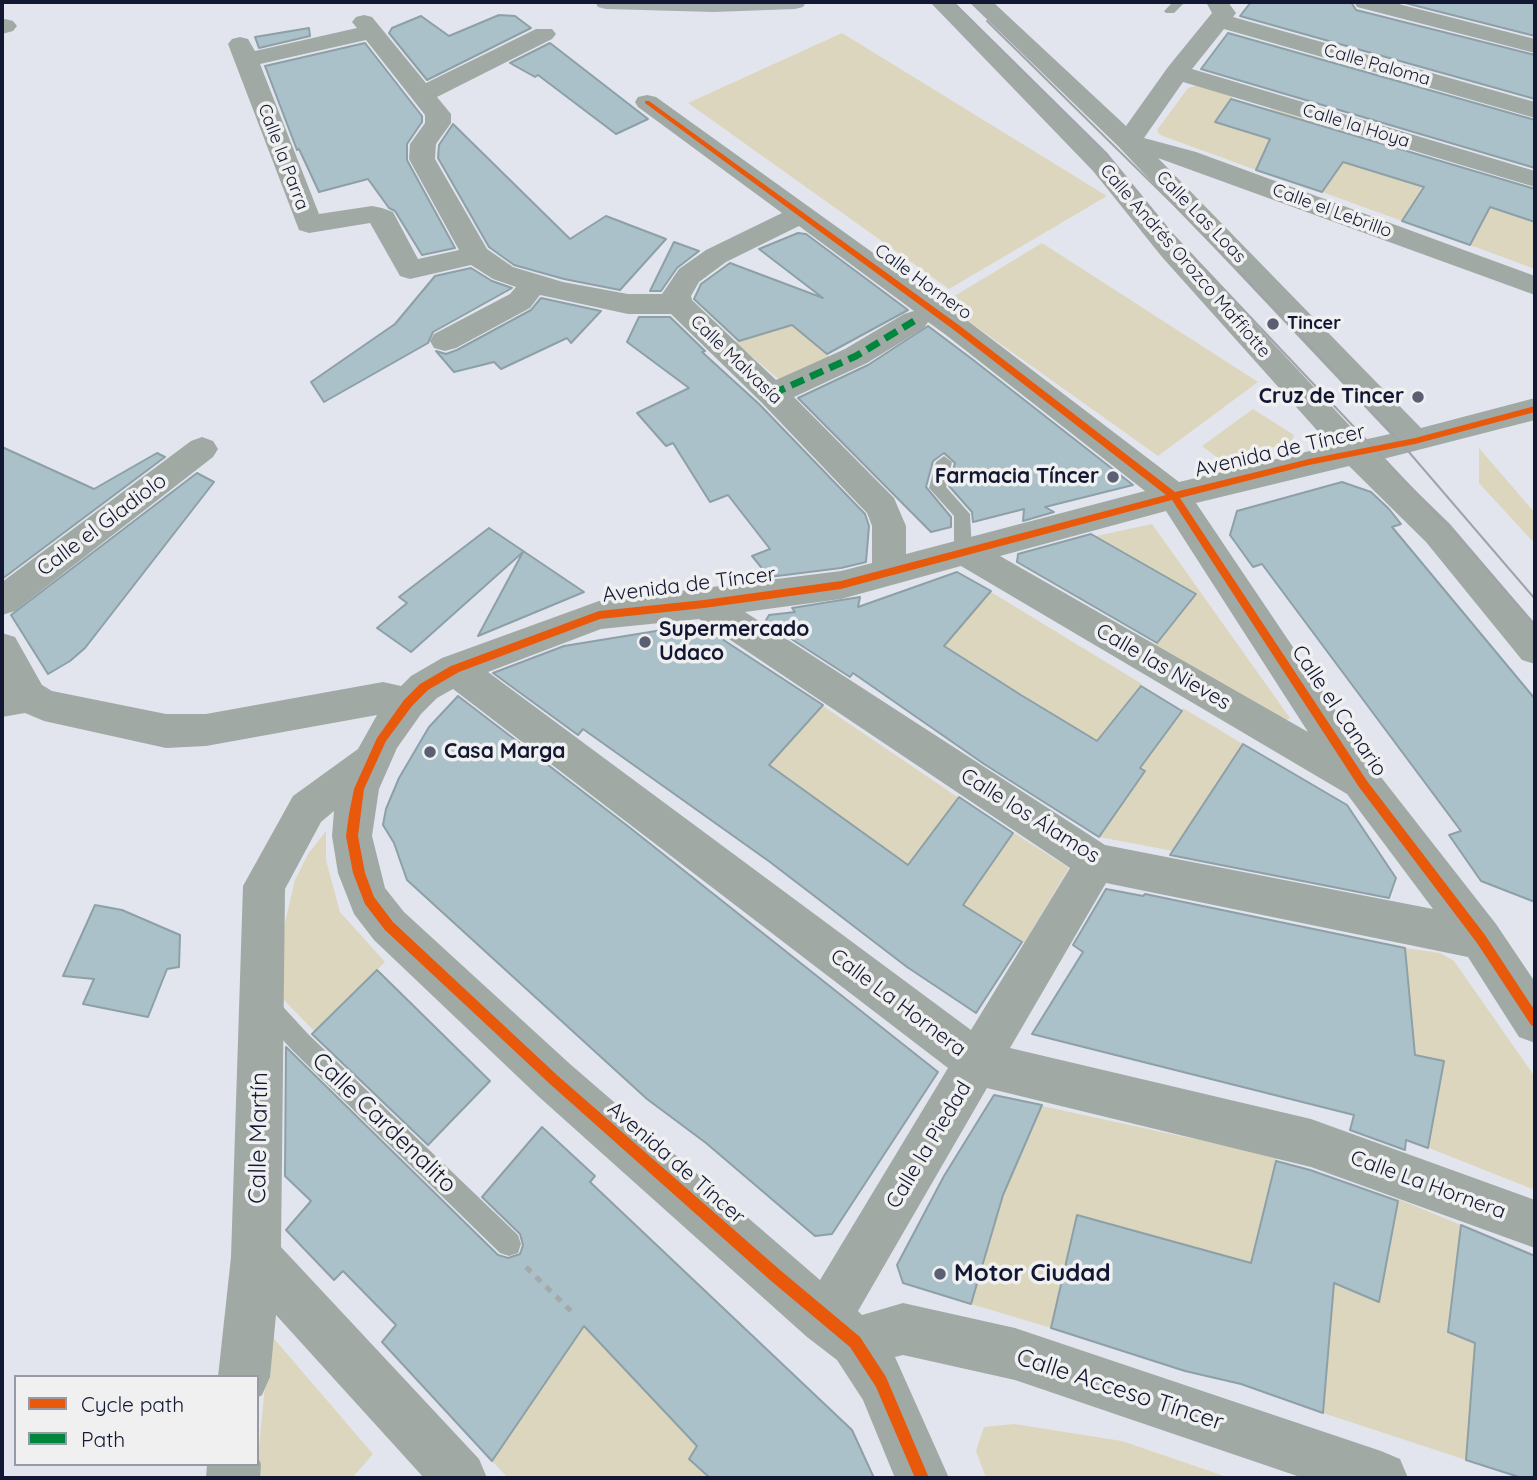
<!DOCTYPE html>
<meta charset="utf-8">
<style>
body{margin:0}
#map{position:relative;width:1537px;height:1480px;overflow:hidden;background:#e2e5ee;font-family:Quicksand,sans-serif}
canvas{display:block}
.frame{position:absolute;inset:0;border:4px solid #121733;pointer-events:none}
.legend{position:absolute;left:14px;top:1375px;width:245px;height:91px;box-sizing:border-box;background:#f0f0f0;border:2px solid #9799a4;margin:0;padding:9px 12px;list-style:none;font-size:21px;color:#121733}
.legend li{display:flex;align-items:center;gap:14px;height:35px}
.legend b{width:35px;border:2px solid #9799a4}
</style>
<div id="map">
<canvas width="1537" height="1480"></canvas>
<div class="frame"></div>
<ul class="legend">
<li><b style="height:9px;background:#e8590c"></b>Cycle path</li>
<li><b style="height:9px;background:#00873e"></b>Path</li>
</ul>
</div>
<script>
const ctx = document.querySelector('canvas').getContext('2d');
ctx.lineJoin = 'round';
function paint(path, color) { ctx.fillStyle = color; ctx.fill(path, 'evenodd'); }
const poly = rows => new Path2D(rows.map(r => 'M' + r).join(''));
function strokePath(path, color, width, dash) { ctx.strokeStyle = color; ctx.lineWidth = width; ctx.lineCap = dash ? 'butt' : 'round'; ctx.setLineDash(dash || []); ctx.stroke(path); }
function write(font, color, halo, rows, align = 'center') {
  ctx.font = font + ' Quicksand,sans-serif'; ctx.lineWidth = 7; ctx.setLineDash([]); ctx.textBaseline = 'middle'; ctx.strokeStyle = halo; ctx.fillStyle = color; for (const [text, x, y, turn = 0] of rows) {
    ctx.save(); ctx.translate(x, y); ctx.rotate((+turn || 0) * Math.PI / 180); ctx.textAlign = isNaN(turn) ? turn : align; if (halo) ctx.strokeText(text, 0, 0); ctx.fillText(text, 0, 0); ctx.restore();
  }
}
const green = poly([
 [842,33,1107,196,949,289,688,103],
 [1199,85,1233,96,1216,122,1254,134,1272,107,1306,117,1289,145,1270,140,1256,170,1160,135,1157,130,1188,88],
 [1343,162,1424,187,1402,221,1322,192],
 [1489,207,1535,222,1535,269,1470,245],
 [1042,243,1258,382,1158,456,943,303],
 [792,325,832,359,782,382,735,342],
 [1253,409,1294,435,1292,442,1222,461,1202,446],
 [1479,448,1535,513,1535,544,1479,483],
 [1152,524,1290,718,1285,721,1154,647,1196,594,1096,536],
 [991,592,1142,684,1098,742,943,645],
 [823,706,959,798,908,865,768,765],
 [1183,708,1243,744,1173,851,1099,837,1145,771,1140,768],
 [326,831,326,860,340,912,385,962,314,1031,284,1000,284,927,295,880,308,854],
 [1014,833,1069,868,1024,943,963,905],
 [1405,948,1440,953,1454,961,1535,1077,1535,1190,1429,1148,1444,1062,1415,1055],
 [1042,1106,1277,1157,1251,1263,1077,1215,1051,1328,971,1304,1003,1195],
 [1398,1199,1461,1225,1448,1332,1475,1344,1466,1460,1323,1413,1334,1283,1379,1302],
 [584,1326,697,1446,689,1459,710,1478,508,1478,492,1461],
 [270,1334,373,1454,352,1478,256,1478],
 [1014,1424,1122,1441,1230,1478,986,1478,976,1451,984,1427]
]);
const building = poly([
 [1251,2,1351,2,1356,10,1535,55,1535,99,1240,16,1251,2],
 [1401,2,1535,2,1535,36,1401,2],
 [499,15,515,16,531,28,427,80,389,33,392,28,421,16,449,36,499,15],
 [309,28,310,36,259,48,255,37,309,28],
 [1228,33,1535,120,1535,168,1201,69,1228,33],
 [365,43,422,116,422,122,407,144,407,160,455,248,422,255,395,211,389,208,368,179,319,192,299,149,297,150,265,66,365,43],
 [550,43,648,119,616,134,538,75,535,77,510,63,550,43],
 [1231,99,1535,189,1535,222,1490,207,1470,245,1402,221,1424,187,1343,162,1322,192,1256,170,1270,139,1215,122,1231,99],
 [453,124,570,239,606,216,666,239,620,290,564,279,514,265,489,247,438,158,439,145,453,124],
 [798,233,806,234,908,310,827,354,792,325,739,341,694,299,701,284,730,263,823,298,759,249,798,233],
 [674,242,699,251,677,268,661,291,650,291,674,242],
 [471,268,492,281,512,288,433,332,428,343,324,402,311,382,395,324,435,276,471,268],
 [541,298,601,311,571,343,567,338,501,369,494,362,454,372,436,351,446,354,457,350,531,310,541,298],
 [639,317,670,317,705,351,702,352,759,404,865,514,869,526,866,562,841,568,769,577,752,556,770,549,728,495,710,502,673,443,666,446,637,413,689,388,627,342,639,317],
 [928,326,972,359,1133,485,1045,507,1054,512,1023,521,1024,509,973,522,972,512,949,486,955,463,944,453,933,461,926,487,951,517,951,527,931,532,798,398,868,365,928,326],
 [2,447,94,489,157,453,165,457,2,579,2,447],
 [197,473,214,482,85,648,70,661,48,674,11,615,197,473],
 [1342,482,1371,492,1389,509,1401,524,1392,527,1535,699,1535,902,1481,881,1449,835,1461,831,1262,564,1253,567,1230,535,1237,511,1342,482],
 [489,528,584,592,478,636,523,552,411,652,377,628,407,603,399,597,489,528],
 [1091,534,1196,594,1157,643,1017,562,1018,554,1091,534],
 [957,572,991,591,944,646,1021,695,1097,741,1141,686,1182,711,1140,768,1145,771,1099,837,984,764,853,673,850,677,765,622,769,615,795,612,792,608,860,597,858,607,957,572],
 [699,624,823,705,769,765,908,865,959,797,1013,833,963,905,1022,942,976,1013,907,967,770,862,583,729,578,735,493,673,564,646,699,624],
 [458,696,629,827,938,1072,832,1234,815,1236,706,1143,647,1099,407,880,394,843,383,825,386,809,399,778,429,727,458,696],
 [1243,744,1347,805,1396,878,1389,898,1170,855,1243,744],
 [1106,889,1143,896,1145,894,1405,948,1415,1055,1444,1061,1428,1148,1406,1140,1405,1150,1350,1130,1354,1115,1032,1034,1083,952,1073,945,1106,889],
 [95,905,122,910,180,935,179,967,167,969,148,1017,83,1004,94,979,63,976,95,905],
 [377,970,490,1081,428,1145,312,1034,377,970],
 [286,1047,498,1255,508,1258,520,1254,523,1245,520,1234,482,1197,542,1127,595,1176,590,1182,852,1430,874,1478,710,1478,689,1459,697,1446,584,1326,492,1461,382,1342,396,1325,343,1271,334,1280,286,1230,311,1201,285,1176,286,1047],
 [994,1095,1042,1105,1003,1195,971,1304,903,1283,897,1265,944,1176,994,1095],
 [1276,1161,1310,1170,1398,1201,1379,1302,1334,1283,1323,1413,1241,1384,1185,1371,1051,1328,1077,1215,1251,1263,1276,1161],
 [1461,1225,1535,1256,1535,1478,1522,1478,1466,1460,1475,1343,1448,1332,1461,1225]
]);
const path = poly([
 [526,1267,571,1311]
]);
const lane = poly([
 [1173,2,1185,2,1174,13,1166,13,1164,11,1173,2],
 [944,456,952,462,946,487,970,514,972,551,969,556,963,558,957,556,954,551,954,516,929,488,936,462,944,456],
 [267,995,275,998,308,1034,518,1235,521,1244,518,1253,509,1256,500,1253,292,1050,259,1014,256,1006,259,998,267,995]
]);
const street = poly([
 [930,2,954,2,1111,159,1182,245,1363,440,1390,434,1118,146,969,2,993,2,1126,126,1168,67,1212,13,1206,2,1228,2,1236,13,1233,17,1535,102,1535,118,1224,29,1192,69,1535,171,1535,187,1183,82,1144,138,1196,152,1535,276,1535,295,1158,158,1421,428,1535,398,1535,420,1383,459,1450,524,1535,624,1535,664,1522,660,1426,542,1349,466,1196,503,1377,772,1496,924,1535,982,1535,1043,1519,1037,1468,957,1106,883,1010,1048,1311,1119,1535,1200,1535,1248,1311,1167,987,1088,858,1311,862,1315,903,1303,1015,1328,1381,1451,1400,1459,1408,1478,1303,1478,1015,1380,903,1355,895,1357,949,1478,895,1478,863,1400,837,1360,807,1337,538,1096,374,940,354,914,338,873,332,836,334,811,321,822,285,889,281,1247,479,1459,487,1478,424,1478,276,1315,270,1377,262,1395,257,1398,257,1377,218,1377,231,1257,243,886,293,796,358,749,377,715,206,746,166,748,44,721,25,713,2,717,2,633,15,637,42,685,52,691,166,714,206,714,383,682,401,686,411,676,442,658,599,601,841,571,872,563,872,526,867,513,761,402,671,314,628,314,540,295,530,308,456,348,445,351,434,348,430,341,434,334,510,294,516,287,493,279,471,265,410,279,400,276,370,223,309,233,299,230,228,44,232,39,240,37,248,39,255,51,357,28,352,22,356,17,364,15,372,17,426,83,536,29,552,29,556,34,552,39,437,97,451,114,451,123,436,144,435,159,487,249,513,267,563,282,628,294,662,294,679,269,706,250,782,213,638,107,635,102,638,97,647,95,656,97,968,321,1179,482,1331,446,1162,257,1093,171,930,2],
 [366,40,425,115,425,123,410,144,409,159,459,250,418,259,393,212,382,208,372,206,319,214,260,64,366,40],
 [799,226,914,311,904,314,845,349,776,380,692,300,691,296,699,282,726,262,799,226],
 [928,322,946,335,1145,491,906,554,906,526,894,498,794,397,867,363,924,328,928,322],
 [1166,511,1308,732,1000,556,1166,511],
 [961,566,1347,794,1433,909,1105,845,745,612,841,599,961,566],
 [699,619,1070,868,971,1030,488,672,601,629,699,619],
 [453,689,948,1068,820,1280,570,1064,404,912,385,888,372,836,379,789,397,748,421,714,437,698,453,689],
 [1354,2,1391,2,1535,39,1535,53,1357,7,1354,2],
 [5,19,13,21,17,26,13,31,2,34,2,20,5,19],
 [202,437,213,441,218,449,213,457,15,611,2,615,2,582,191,441,202,437],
 [257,1455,261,1464,260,1478,206,1478,207,1464,257,1464,257,1455]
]);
const highway = poly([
 [595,2,806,2,803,7,795,9,714,12,606,9,598,7,595,2]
]);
const tram = poly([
 [953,2,1106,153,1172,234,1471,551,1535,625],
 [987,21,1173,204,1283,317,1402,444,1535,599]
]);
const quiet = poly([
 [772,394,856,356,914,321]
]);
const cycleway = poly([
 [645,101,649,101,960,326,1175,492,1309,459,1415,438,1535,406,1535,412,1415,444,1309,465,1180,498,1367,781,1485,935,1535,1011,1535,1027,1531,1025,1477,943,1359,787,1172,500,841,589,704,608,600,619,459,672,428,690,412,706,386,741,364,789,358,836,365,873,374,897,393,922,558,1076,780,1270,860,1337,886,1377,929,1478,915,1478,876,1387,850,1347,770,1280,550,1084,385,930,365,904,353,873,346,836,349,814,354,789,377,738,404,700,420,684,451,666,599,611,704,600,841,581,1166,495,954,330,645,103,645,101]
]);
const markers = [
 [1273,324,7,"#5b5f74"],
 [1418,397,7,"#5b5f74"],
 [1113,477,7,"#5b5f74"],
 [645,642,7,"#5b5f74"],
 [430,752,7,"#5b5f74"],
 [940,1274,7,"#5b5f74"]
];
const farStreetnames = [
 ["Calle Paloma",1377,65,16],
 ["Calle la Hoya",1356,126,17],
 ["Calle la Parra",283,157,69],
 ["Calle el Lebrillo",1332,211,20],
 ["Calle Las Loas",1201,217,46],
 ["Calle Andrés Orozco Maffiotte",1185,261,49],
 ["Calle Hornero",923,282,36],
 ["Calle Malvasía",736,360,44]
];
const farPoinames = [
 ["Tincer",1287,324]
];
const poiNames = [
 ["Cruz de Tincer",1404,397],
 ["Farmacia Tíncer",1099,477],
 ["Supermercado",659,630,"left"],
 ["Udaco",659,654,"left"],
 ["Casa Marga",444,752,"left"]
];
const streetNames = [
 ["Avenida de Tíncer",1280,451,-13],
 ["Calle el Gladiolo",102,525,-37],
 ["Avenida de Tíncer",689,585,-7],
 ["Calle las Nieves",1163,667,30],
 ["Calle el Canario",1339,711,56],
 ["Calle los Álamos",1030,816,32],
 ["Calle La Hornera",898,1003,37],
 ["Calle la Piedad",929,1145,-59],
 ["Avenida de Tíncer",676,1163,41],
 ["Calle La Hornera",1428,1185,20]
];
const nearStreetnames = [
 ["Calle Cardenalito",384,1123,44],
 ["Calle Martín",259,1138,-89],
 ["Calle Acceso Tíncer",1120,1390,18]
];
const nearPoinames = [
 ["Motor Ciudad",954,1274]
];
paint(green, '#ddd6be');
paint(building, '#aac1ca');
strokePath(building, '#8da0a7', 2);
strokePath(path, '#a4aaab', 5, [7, 7]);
paint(lane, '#a1a9a5');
paint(street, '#a1a9a5');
paint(highway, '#a6afaf');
strokePath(tram, '#a0a4a7', 2);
strokePath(quiet, '#00873e', 7, [14, 7]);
paint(cycleway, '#e8590c');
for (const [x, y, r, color] of markers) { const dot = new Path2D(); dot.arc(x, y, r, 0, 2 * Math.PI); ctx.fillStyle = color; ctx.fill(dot); strokePath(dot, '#f0f0f0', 2.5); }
write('18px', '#121733', '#f0f0f0', farStreetnames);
write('bold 18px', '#121733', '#f0f0f0', farPoinames, 'left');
write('bold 21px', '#121733', '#f0f0f0', poiNames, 'right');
write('21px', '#121733', '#f0f0f0', streetNames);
write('24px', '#121733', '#f0f0f0', nearStreetnames);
write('bold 24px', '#121733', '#f0f0f0', nearPoinames, 'left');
</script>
